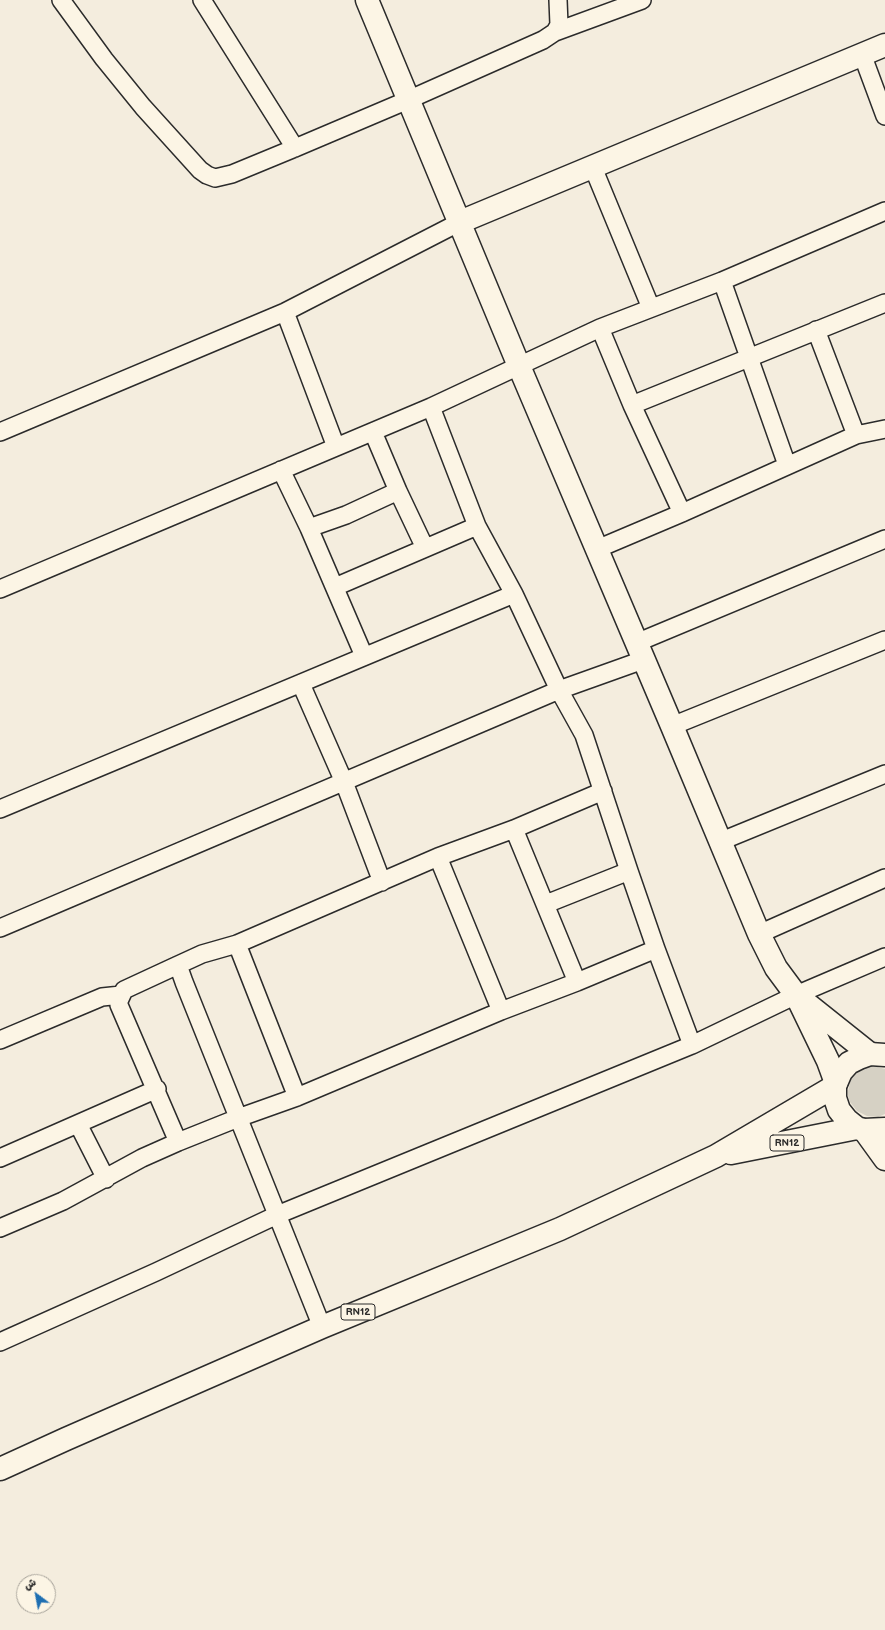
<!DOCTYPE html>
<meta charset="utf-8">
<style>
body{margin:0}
#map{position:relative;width:885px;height:1630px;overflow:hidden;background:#f4edde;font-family:"Balsamiq Sans","Playpen Sans Arabic",sans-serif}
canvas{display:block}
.north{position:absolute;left:16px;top:1574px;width:40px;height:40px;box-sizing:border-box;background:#fcf5e5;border:1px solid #a8a49b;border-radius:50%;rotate:328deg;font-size:11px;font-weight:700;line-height:16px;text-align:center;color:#2b2b2b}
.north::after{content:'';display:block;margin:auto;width:14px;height:18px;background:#1f6fb2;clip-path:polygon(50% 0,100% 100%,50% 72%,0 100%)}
</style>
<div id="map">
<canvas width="885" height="1630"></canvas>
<div class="north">ش</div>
</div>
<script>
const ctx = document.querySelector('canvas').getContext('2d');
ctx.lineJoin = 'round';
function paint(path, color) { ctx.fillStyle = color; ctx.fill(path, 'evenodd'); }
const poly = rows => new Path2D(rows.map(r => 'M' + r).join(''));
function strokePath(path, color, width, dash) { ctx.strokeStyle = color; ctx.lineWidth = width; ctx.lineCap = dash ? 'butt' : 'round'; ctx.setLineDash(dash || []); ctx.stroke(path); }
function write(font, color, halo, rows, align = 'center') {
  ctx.font = font + ' "Balsamiq Sans",sans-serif'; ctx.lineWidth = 3; ctx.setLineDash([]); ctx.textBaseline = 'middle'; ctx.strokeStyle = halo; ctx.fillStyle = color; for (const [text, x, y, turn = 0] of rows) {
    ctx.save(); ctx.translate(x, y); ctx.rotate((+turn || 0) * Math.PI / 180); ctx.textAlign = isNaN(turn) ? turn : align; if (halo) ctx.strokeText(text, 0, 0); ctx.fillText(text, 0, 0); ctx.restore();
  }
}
const green = poly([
 [868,1066,874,1066,885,1069,885,1114,878,1117,867,1116,857,1111,850,1102,848,1096,848,1091,851,1079,858,1071]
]);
const street = poly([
 [61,0,104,59,143,107,200,170,207,175,215,178,232,174,295,148,408,100,543,40,555,32,642,0],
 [202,0,295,148],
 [555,32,559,25,558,0],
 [862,54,885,116],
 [592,165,651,308],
 [722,281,787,465],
 [285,312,336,447],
 [600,328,632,405,682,513],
 [816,330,856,435],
 [632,405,885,303],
 [431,407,477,526,514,594,559,690,584,735,629,871,656,949],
 [0,432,285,312,460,222],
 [281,470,309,528],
 [398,491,425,548],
 [597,549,682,513,856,435,885,429],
 [335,587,477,526],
 [0,589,431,407,600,328,722,281,885,211],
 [636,643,885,539],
 [364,656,309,528,346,515,398,491,373,432],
 [301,684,344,782,382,882],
 [672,726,885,640],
 [0,809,514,594],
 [514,829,577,982],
 [719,842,885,774],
 [438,857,501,1011],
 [546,904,629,871],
 [0,928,559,690,643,660],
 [759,934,885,878],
 [237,944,297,1097],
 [0,1040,102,997,121,995],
 [78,1124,106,1179],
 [178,1142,119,1005,119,1001,124,990,178,965],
 [0,1158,157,1089],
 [0,1228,63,1201,142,1158,178,1142,238,1118,297,1097,501,1011,577,982,656,949,692,1045],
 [322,1327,184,982,178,965,202,954,237,944,438,857,514,829,603,791],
 [0,1342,156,1272,277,1215,692,1045,796,995,885,957]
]);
const secondary = poly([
 [367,0,519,366,672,726,759,934,776,968,796,995,870,1054],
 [460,222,885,45],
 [799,1001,828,1061,836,1083],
 [864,1130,885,1159]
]);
const primary = poly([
 [885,1055,870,1054,859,1058,849,1063,841,1072,835,1086,835,1098,839,1110,847,1120,857,1128,864,1130,885,1129],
 [731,1153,857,1128],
 [0,1469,66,1439,322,1327,560,1229,716,1156,835,1086]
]);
const shields = [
 [787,1143,34],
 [358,1312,34]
];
const shieldNames = [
 ["RN12",787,1143],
 ["RN12",358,1312]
];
paint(green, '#d6d1c4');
strokePath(street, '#2b2b2b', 20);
strokePath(secondary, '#2b2b2b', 25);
strokePath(primary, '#2b2b2b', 25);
strokePath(street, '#fcf5e5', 17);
strokePath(secondary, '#fcf5e5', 22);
strokePath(primary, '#fcf5e5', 22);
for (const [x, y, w] of shields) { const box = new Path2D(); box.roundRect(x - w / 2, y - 8, w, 16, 3); ctx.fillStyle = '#fcf5e5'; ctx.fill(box); strokePath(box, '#2b2b2b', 1); }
write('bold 10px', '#2b2b2b', null, shieldNames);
</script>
